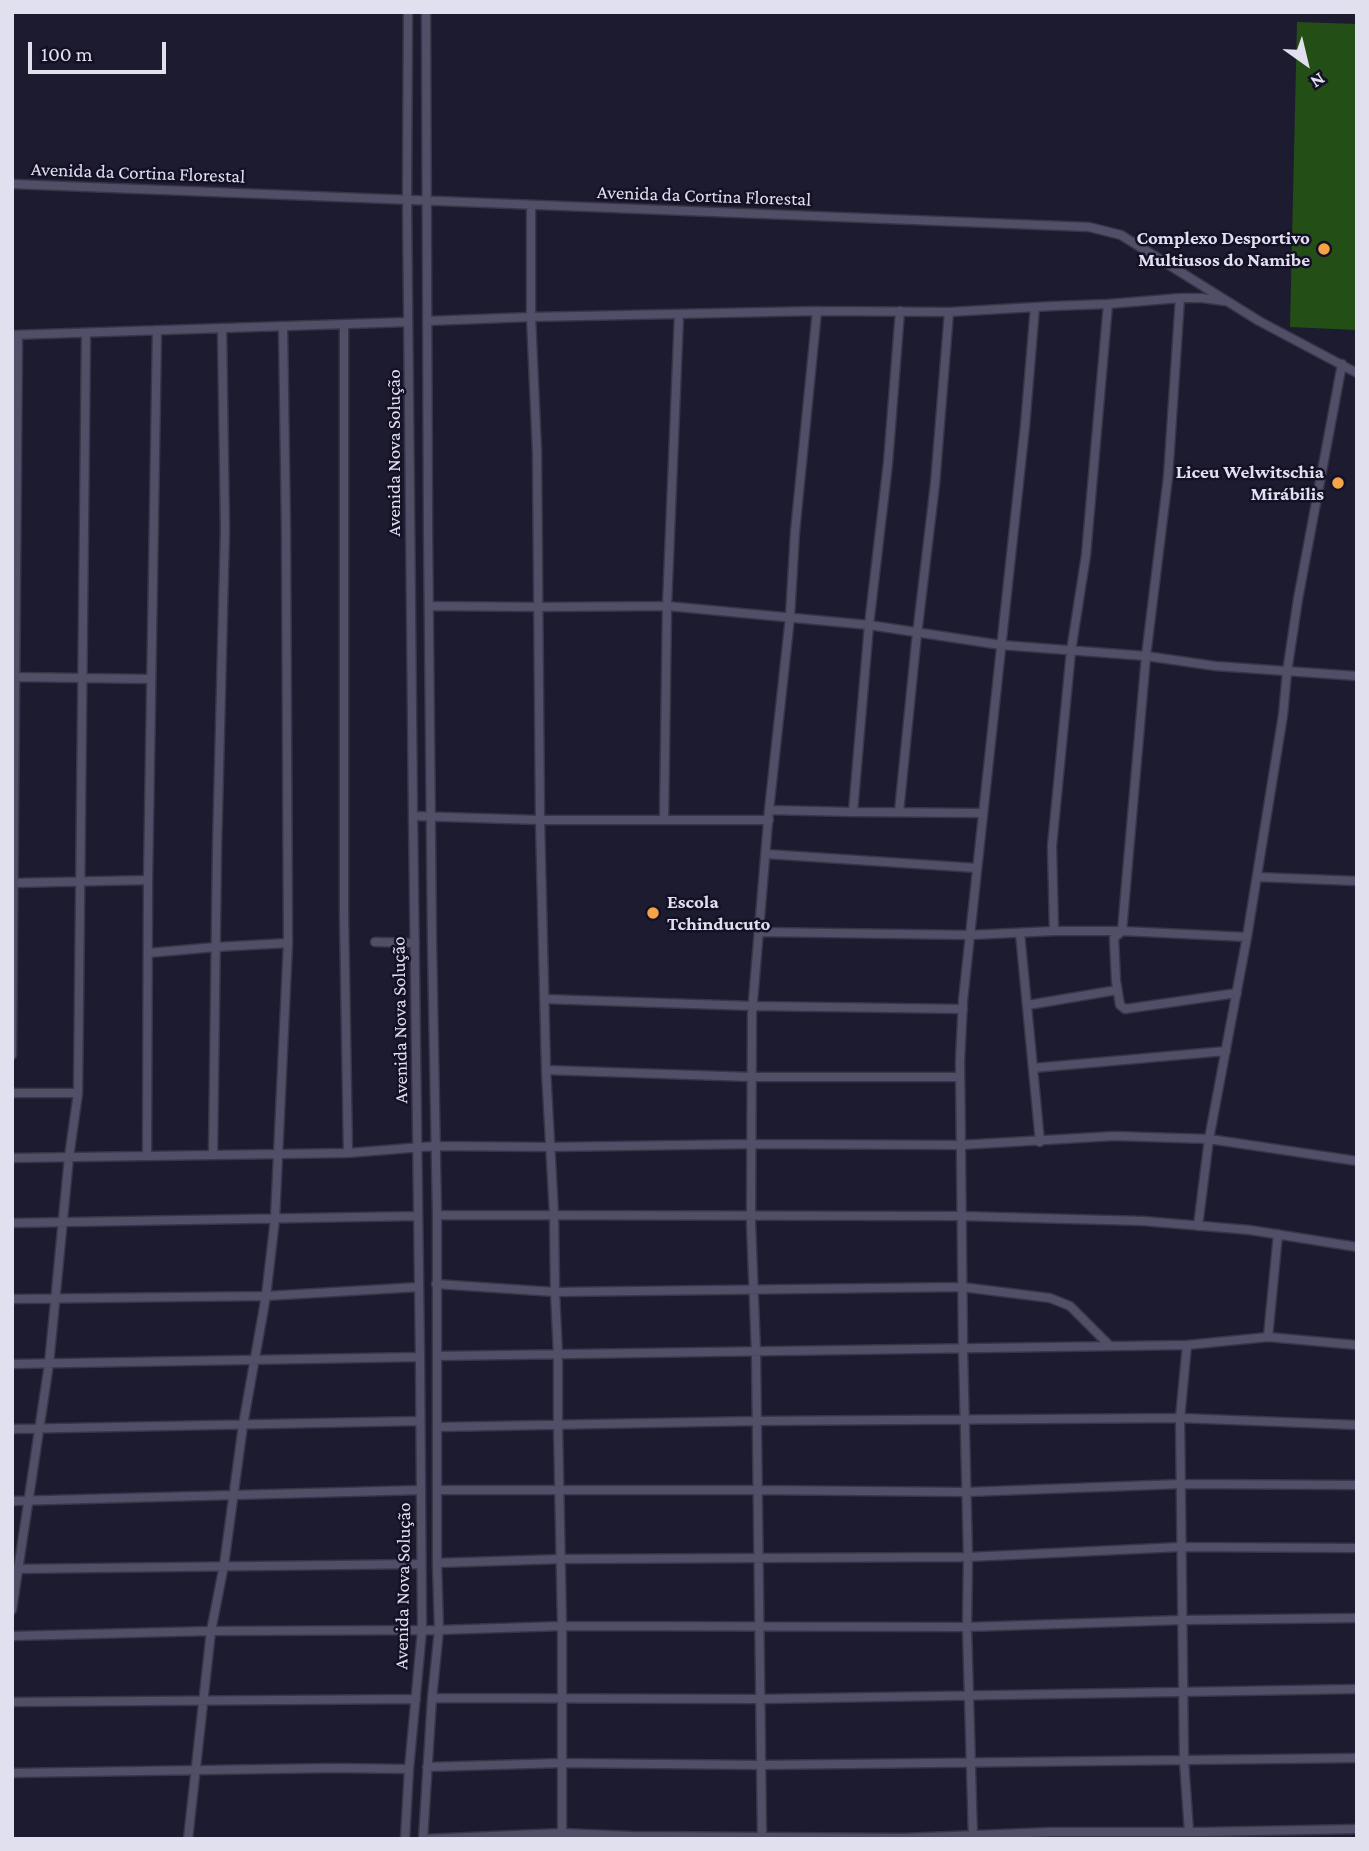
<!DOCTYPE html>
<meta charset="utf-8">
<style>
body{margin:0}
#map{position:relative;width:1369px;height:1851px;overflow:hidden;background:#1d1b30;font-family:"Crimson Pro",serif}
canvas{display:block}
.frame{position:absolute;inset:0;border:14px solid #e1e0ef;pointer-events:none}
.north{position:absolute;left:1271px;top:28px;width:70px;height:70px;-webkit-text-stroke:5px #141126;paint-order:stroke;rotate:146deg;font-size:19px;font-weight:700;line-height:28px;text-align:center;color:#e1e0ef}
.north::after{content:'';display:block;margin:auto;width:24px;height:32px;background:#e1e0ef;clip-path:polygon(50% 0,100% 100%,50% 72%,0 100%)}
.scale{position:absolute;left:28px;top:42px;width:138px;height:32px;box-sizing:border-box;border:4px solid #e1e0ef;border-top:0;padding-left:9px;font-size:21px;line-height:24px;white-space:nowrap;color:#e1e0ef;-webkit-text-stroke:5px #141126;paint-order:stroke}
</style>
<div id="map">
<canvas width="1369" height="1851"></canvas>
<div class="frame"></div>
<div class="north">N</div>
<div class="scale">100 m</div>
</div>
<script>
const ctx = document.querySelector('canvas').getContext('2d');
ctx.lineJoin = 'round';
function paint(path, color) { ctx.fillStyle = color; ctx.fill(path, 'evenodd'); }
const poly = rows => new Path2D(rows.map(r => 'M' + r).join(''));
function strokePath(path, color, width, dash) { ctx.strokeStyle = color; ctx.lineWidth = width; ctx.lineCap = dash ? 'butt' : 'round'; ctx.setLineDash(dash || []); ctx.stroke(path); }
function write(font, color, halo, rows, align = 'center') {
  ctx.font = font + ' "Crimson Pro",serif'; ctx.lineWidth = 5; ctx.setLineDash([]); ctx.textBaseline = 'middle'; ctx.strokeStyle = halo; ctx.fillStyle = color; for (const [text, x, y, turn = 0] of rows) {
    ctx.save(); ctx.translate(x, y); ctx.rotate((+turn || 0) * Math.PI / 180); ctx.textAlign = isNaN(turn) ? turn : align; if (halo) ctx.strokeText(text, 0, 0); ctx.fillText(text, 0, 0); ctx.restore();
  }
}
const green = poly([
 [1297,22,1357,24,1357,330,1290,327]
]);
const street = poly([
 [426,12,428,528,432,943,437,1215,437,1563,439,1630,432,1698,423,1839,562,1833,632,1836,903,1838,1051,1832,1202,1832,1357,1829],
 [12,184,1089,227,1121,235,1259,321,1357,373],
 [531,205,531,317,537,452,540,820,546,1070,554,1214,555,1292,558,1355,558,1425,562,1626,562,1836],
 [1180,298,1168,477,1146,656,1122,931,1114,938,1116,981,1120,1005,1125,1009,1237,993],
 [427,321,531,317,817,311,949,312,1053,306,1108,304,1180,298,1202,298,1224,301],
 [344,324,344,914,348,1153],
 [12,335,408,322],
 [429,606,539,607,667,606,869,625,1001,645,1146,656,1215,666,1357,676],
 [14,677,151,679],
 [769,810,853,812,983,813],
 [853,812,869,625,888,463,900,311],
 [899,812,916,643,935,484,949,312],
 [413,816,540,820,769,820],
 [664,820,667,606,679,315],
 [766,854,977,868],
 [1257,877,1357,881],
 [12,883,148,880],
 [1054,931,1052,846,1071,651,1086,555,1108,304],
 [759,932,970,935,1054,931,1122,931,1247,937],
 [1020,933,1040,1142],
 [375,942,415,943],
 [148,953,216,947,288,943],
 [544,999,753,1006,963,1009],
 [1028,1005,1117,990],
 [12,1055,18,335],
 [1033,1068,1226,1051],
 [546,1070,752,1077,960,1077],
 [12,1093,78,1093],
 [213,1155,217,848,225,530,222,328],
 [147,1156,148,880,157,330],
 [12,1158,348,1153,435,1146,551,1147,752,1144,960,1145,1114,1136,1209,1139,1357,1161],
 [437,1215,961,1216,1143,1221,1250,1230,1357,1247],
 [12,1223,417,1216],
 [1198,1226,1209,1139,1247,937,1283,715,1287,672,1298,599,1342,364],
 [436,1284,555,1292,962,1287,1050,1298,1070,1306,1110,1346],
 [12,1299,266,1296,419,1287],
 [1268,1337,1278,1234],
 [1187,1345,1180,1418,1184,1761,1189,1832],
 [437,1356,1187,1345,1268,1337,1357,1345],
 [12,1364,420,1357],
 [438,1427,756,1421,1180,1418,1357,1425],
 [12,1429,420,1421],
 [437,1490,757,1490,967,1492,1181,1484,1357,1485],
 [12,1501,421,1490],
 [437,1563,561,1559,968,1557,1181,1547,1357,1548],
 [12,1569,421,1564],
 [12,1610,49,1364,69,1157,78,1093,86,333],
 [12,1636,211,1631,439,1630,562,1626,967,1627,1182,1620,1357,1618],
 [432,1698,761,1699,1357,1689],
 [12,1702,416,1699],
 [427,1767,562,1763,761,1765,1357,1758],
 [12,1773,335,1768,409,1769],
 [188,1839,211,1631,224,1565,243,1425,266,1296,275,1219,288,943,286,531,283,326],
 [405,1839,409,1769,422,1630,420,1357,413,816,407,200,408,12],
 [762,1839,756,1352,751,1223,752,1013,769,810,790,617,795,532,817,311],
 [973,1839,967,1627,968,1557,963,1349,960,1061,963,1000,1025,426,1035,307]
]);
const markers = [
 [1324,249,7,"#f6a247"],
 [1338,483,7,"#f6a247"],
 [653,913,7,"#f6a247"]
];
const streetNames = [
 ["Avenida da Cortina Florestal",138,173,2],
 ["Avenida da Cortina Florestal",704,196,2],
 ["Avenida Nova Solução",394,453,-90],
 ["Avenida Nova Solução",400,1020,-91],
 ["Avenida Nova Solução",403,1586,-89]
];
const poiNames = [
 ["Complexo Desportivo",1310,238],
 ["Multiusos do Namibe",1310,260],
 ["Liceu Welwitschia",1324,472],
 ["Mirábilis",1324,494],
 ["Escola",667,902,"left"],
 ["Tchinducuto",667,924,"left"]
];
paint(green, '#234f17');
strokePath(street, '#383547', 11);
strokePath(street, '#514f68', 8);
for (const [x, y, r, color] of markers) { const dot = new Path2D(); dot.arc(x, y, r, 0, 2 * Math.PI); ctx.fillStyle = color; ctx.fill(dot); strokePath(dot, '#141126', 2.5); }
write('19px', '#e1e0ef', '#141126', streetNames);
write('bold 19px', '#e1e0ef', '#141126', poiNames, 'right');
</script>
